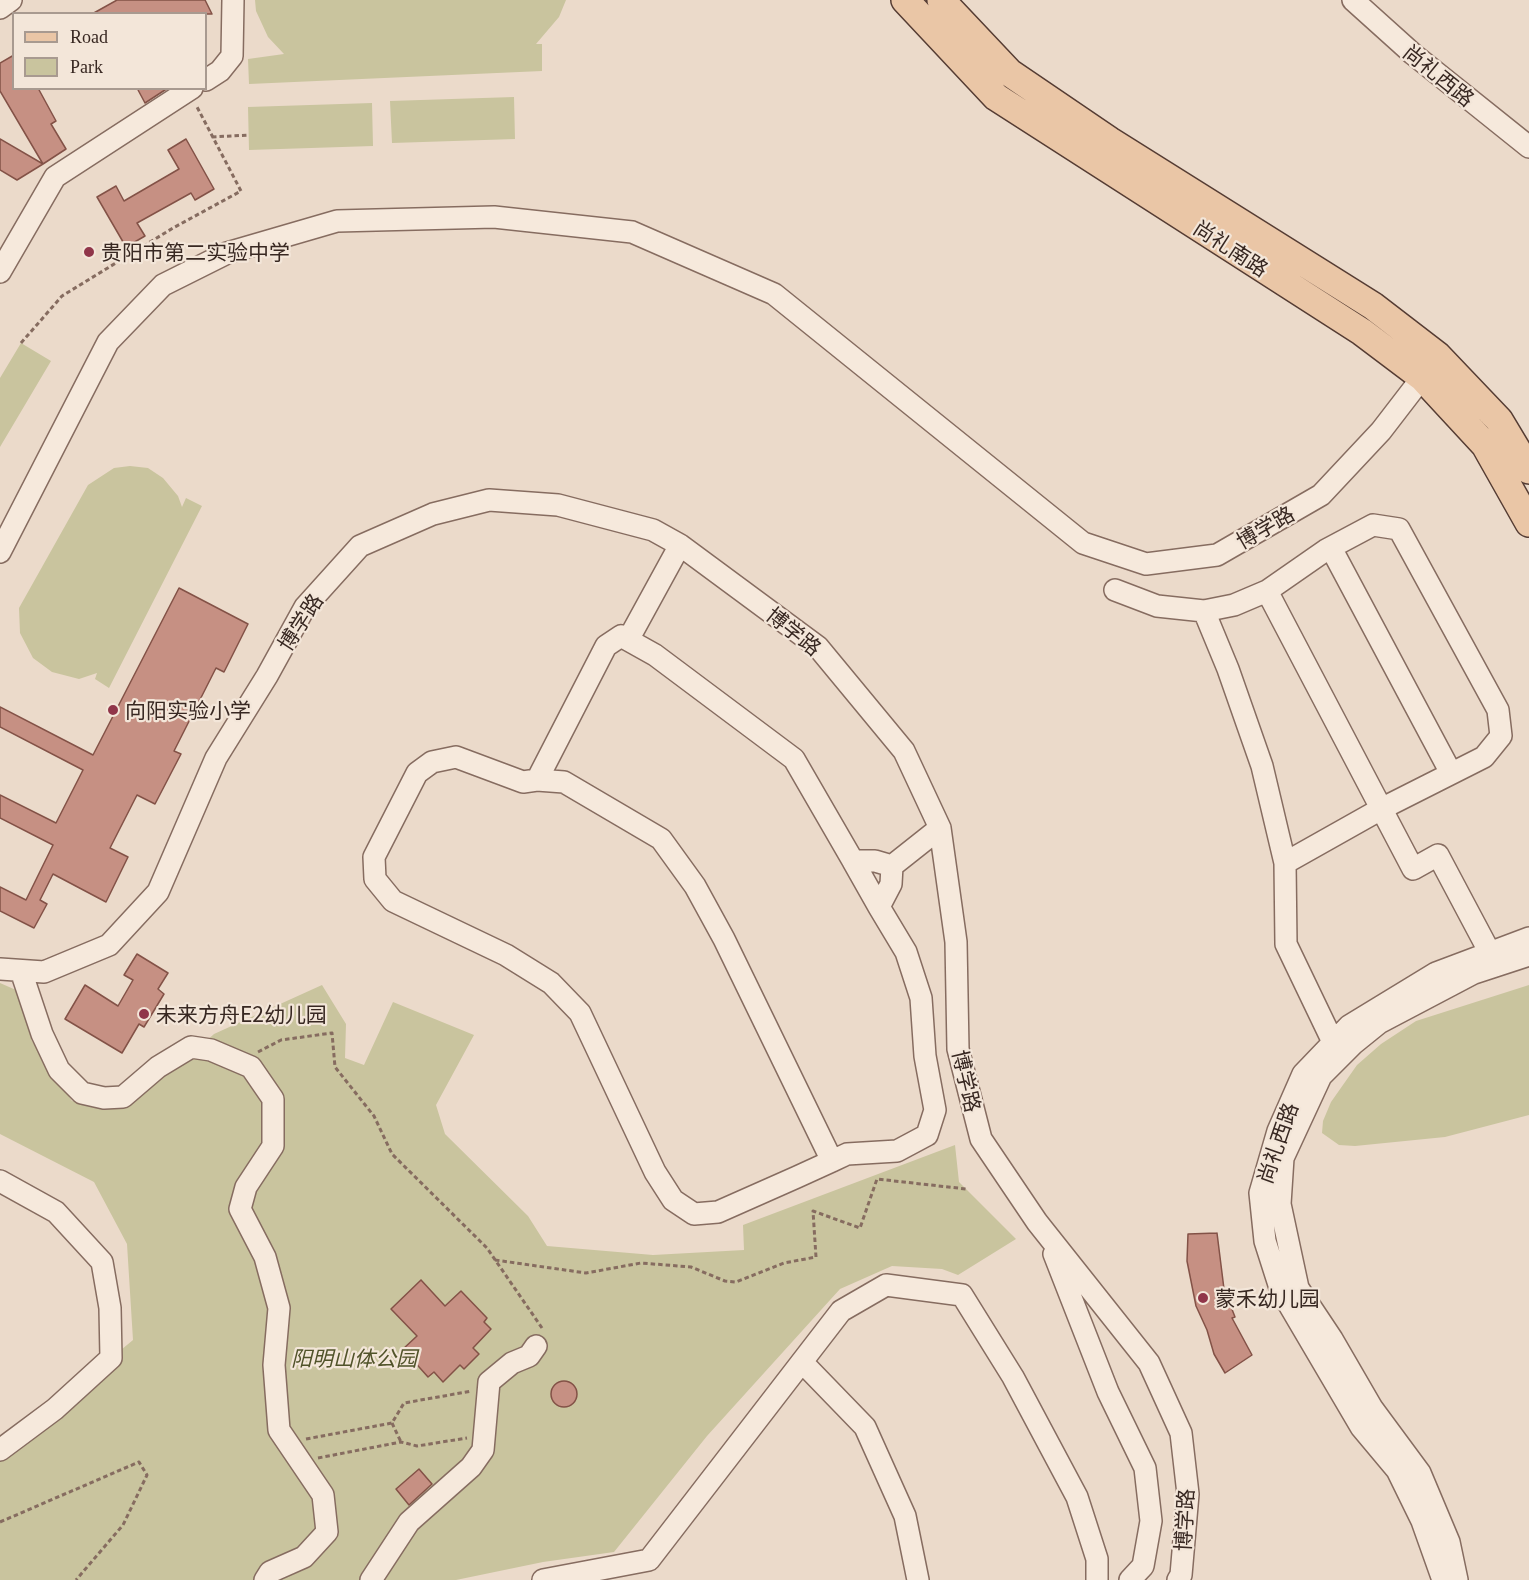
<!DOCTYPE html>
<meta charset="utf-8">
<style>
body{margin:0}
#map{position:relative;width:1529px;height:1580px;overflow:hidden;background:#ebdaca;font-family:Georgia,serif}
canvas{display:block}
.legend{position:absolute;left:12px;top:12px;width:195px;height:78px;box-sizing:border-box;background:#f3e6d9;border:2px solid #a89a90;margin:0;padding:8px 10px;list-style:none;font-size:18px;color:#382822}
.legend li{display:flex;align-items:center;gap:12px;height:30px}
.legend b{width:30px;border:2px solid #a89a90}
</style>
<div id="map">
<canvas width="1529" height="1580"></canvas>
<ul class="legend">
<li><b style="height:8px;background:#eac6a6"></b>Road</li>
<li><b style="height:16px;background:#c9c49e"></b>Park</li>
</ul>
</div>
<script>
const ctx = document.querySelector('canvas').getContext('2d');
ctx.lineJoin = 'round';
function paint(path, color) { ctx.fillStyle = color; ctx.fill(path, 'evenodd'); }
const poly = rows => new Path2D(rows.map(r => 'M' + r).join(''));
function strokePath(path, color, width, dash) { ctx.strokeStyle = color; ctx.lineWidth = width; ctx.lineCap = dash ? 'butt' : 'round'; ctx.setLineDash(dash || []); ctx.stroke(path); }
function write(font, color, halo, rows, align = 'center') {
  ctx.font = font + ' Georgia,"Noto Sans SC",serif'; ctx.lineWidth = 4.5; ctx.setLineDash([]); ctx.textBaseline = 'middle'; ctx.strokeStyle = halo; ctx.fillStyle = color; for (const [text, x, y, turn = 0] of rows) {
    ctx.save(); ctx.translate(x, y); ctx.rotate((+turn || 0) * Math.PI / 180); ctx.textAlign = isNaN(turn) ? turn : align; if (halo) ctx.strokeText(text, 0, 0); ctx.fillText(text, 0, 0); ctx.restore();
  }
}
const green = poly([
 [255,0,566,0,559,17,536,44,542,44,542,71,249,84,248,59,284,54,268,37,256,11],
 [514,97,515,139,392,143,390,101],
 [372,103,373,146,249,150,248,107],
 [21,343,51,361,0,447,0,378],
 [130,466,148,468,163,478,178,496,182,507,186,498,202,506,109,688,95,679,97,673,79,679,52,672,33,658,20,633,19,608,88,485,114,468],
 [0,983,16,990,32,1041,72,1101,117,1109,177,1068,214,1034,322,985,346,1024,345,1058,364,1065,393,1002,474,1035,436,1105,445,1134,528,1216,547,1246,653,1255,744,1250,743,1225,955,1145,959,1182,1016,1239,958,1275,942,1269,892,1266,840,1289,707,1436,614,1552,543,1562,456,1580,0,1580,0,1450,133,1340,127,1244,94,1182,0,1134],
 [1529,985,1529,1115,1445,1137,1355,1146,1339,1145,1322,1133,1323,1121,1331,1102,1357,1065,1381,1044,1416,1021]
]);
const building = poly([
 [117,0,205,0,212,14,92,14,117,0],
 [14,55,14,88,38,88,56,121,51,124,66,149,43,164,0,91,0,63,14,55],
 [137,88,168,88,145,103,137,88],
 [0,139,43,164,17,180,0,170,0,139],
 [186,139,214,189,195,200,191,193,137,223,145,236,126,247,97,197,116,186,124,201,179,169,168,150,186,139],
 [179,588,248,624,224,672,216,668,174,751,181,754,155,804,137,795,110,848,128,857,106,902,53,874,40,900,47,904,34,928,0,911,0,887,26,900,53,845,0,818,0,795,56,823,83,770,0,727,0,707,93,755,179,588],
 [137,954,168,973,158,989,164,994,144,1027,139,1024,122,1053,65,1019,85,985,118,1006,133,980,124,975,137,954],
 [1217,1233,1224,1289,1235,1317,1232,1318,1252,1355,1225,1373,1214,1354,1207,1330,1196,1306,1187,1261,1188,1234,1217,1233],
 [421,1280,445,1306,461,1291,487,1318,484,1322,491,1329,473,1348,479,1354,464,1369,460,1365,443,1382,434,1372,428,1377,403,1349,417,1336,391,1309,421,1280],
 '551 1394a13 13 0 1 1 26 0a13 13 0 1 1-26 0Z',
 [419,1469,432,1484,409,1505,396,1489,419,1469]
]);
const path = poly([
 [212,137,249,135],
 [21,343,62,296,173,228,241,191,196,105],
 [258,1052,281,1040,332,1033,335,1067,374,1116,392,1154,487,1248,542,1328],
 [495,1260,586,1273,641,1263,691,1267,725,1281,736,1282,784,1263,816,1257,813,1211,860,1228,877,1179,966,1189],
 [392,1423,401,1442],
 [306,1439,392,1423,404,1403,472,1391],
 [318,1458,401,1442,417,1446,467,1438],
 [0,1522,139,1462,147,1475,123,1525,76,1580]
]);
const minor = poly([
 [1353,0,1413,54,1529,147],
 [0,8,11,0],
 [206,80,220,71,232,56,233,0],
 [0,272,55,177,192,88],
 [1331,548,1451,773],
 [0,552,108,342,163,285,227,253,337,221,494,217,632,232,774,294,1083,543,1146,564,1217,555,1321,495,1381,431,1431,366],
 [1115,590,1157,606,1204,611,1234,605,1267,591,1326,550,1373,525,1399,529,1498,710,1501,736,1484,757,1381,809,1285,863],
 [1267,591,1413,869,1438,855,1490,953],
 [1204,611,1228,669,1262,766,1285,863,1286,944,1333,1042],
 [628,640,680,545],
 [537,780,606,646,621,636,655,655,794,759,853,861,875,861,892,866,940,828],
 [853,861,879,907],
 [0,969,44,972,109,945,158,892,216,758,267,676,305,607,360,546,433,514,489,500,558,505,653,530,680,545,818,647,904,751,940,828,956,942,958,1049,981,1139,1037,1222,1149,1363,1181,1433,1188,1494,1181,1575,1178,1580],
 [21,971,42,1034,59,1070,82,1093,104,1098,123,1097,158,1067,191,1047,211,1050,251,1067,273,1099,273,1146,246,1187,240,1209,265,1257,279,1308,274,1365,279,1430,323,1495,327,1532,304,1557,270,1572,265,1580],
 [832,1161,724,939,695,886,661,839,564,782,537,780,523,782,456,757,432,762,417,773,374,857,375,879,393,901,506,955,551,983,580,1013,655,1172,673,1200,694,1214,718,1212,797,1177,832,1161,847,1154,897,1151,927,1135,935,1110,925,1056,921,998,906,952,879,907,891,884,892,866],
 [0,1181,56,1212,102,1262,110,1308,111,1358,55,1409,0,1450],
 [1054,1254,1108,1392,1145,1468,1151,1521,1143,1566,1130,1580],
 [802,1362,865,1427,905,1516,918,1580],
 [371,1580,409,1522,471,1467,483,1450,489,1382,512,1363,529,1356,536,1346],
 [543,1580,649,1560,841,1311,886,1285,962,1295,1013,1377,1077,1497,1097,1559,1097,1580],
 [1443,1580,1422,1521,1397,1470,1361,1427,1281,1291,1265,1241,1260,1193,1278,1131,1303,1074,1349,1026,1436,973,1529,938],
 [1457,1580,1449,1542,1420,1473,1372,1408,1332,1339,1298,1288,1280,1204,1283,1158,1321,1076,1353,1044,1379,1023,1474,973,1529,955]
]);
const major = poly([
 [905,0,996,97,1362,332,1423,378,1485,445,1529,523],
 [941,0,1010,73,1110,141,1373,306,1438,356,1499,420,1529,470]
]);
const markers = [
 [89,252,6,"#903549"],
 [113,710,6,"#903549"],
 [144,1014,6,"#903549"],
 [1203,1298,6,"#903549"]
];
const streetNames = [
 ["尚礼西路",1439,75,39],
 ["尚礼南路",1231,248,33],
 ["博学路",1265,527,-30],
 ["博学路",300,622,-57],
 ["博学路",794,631,39],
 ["博学路",967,1081,77],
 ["尚礼西路",1277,1143,-71],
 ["博学路",1184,1520,-87]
];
const poiNames = [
 ["贵阳市第二实验中学",101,252],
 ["向阳实验小学",125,710],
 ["未来方舟E2幼儿园",156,1014],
 ["蒙禾幼儿园",1215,1298]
];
const parkNames = [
 ["阳明山体公园",354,1358]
];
paint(green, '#c9c49e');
paint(building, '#c69083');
strokePath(building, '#835247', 1.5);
strokePath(minor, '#866c60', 24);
strokePath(major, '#553c33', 30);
strokePath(path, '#866c60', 3, [4.5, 3]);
strokePath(minor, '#f6e9dc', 21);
strokePath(major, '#eac6a6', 27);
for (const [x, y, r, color] of markers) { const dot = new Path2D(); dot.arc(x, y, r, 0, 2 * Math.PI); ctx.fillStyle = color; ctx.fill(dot); strokePath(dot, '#f3e6d9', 2); }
write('21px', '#382822', '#f3e6d9', streetNames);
write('21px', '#382822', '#f3e6d9', poiNames, 'left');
write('italic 21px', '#51532a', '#f3e6d9', parkNames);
</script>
